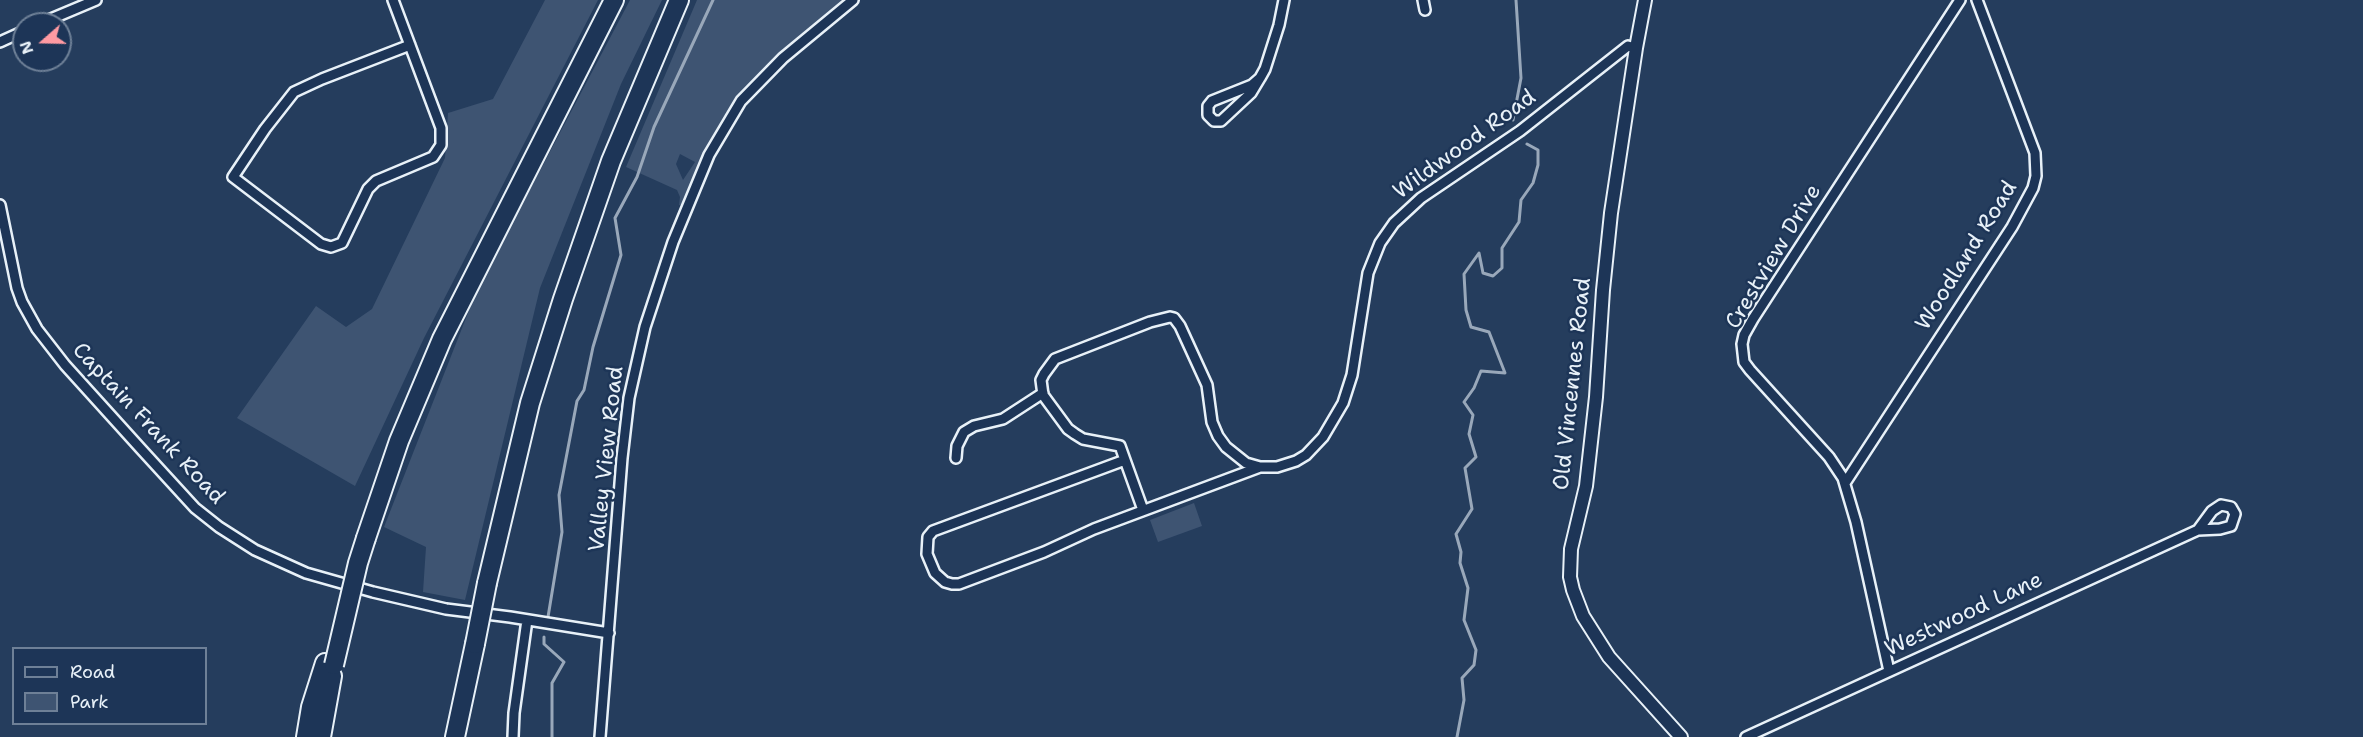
<!DOCTYPE html>
<style>
body{margin:0}
#map{position:relative;width:2363px;height:737px;overflow:hidden;background:#253d5d;font-family:"Shantell Sans",sans-serif}
canvas{display:block}
.legend{position:absolute;left:12px;top:647px;width:195px;height:78px;box-sizing:border-box;background:#1d3557;border:2px solid #6e8097;margin:0;padding:8px 10px;list-style:none;font-size:18px;color:#e8f1f8}
.legend li{display:flex;align-items:center;gap:12px;height:30px}
.legend b{width:30px;border:2px solid #6e8097}
.north{position:absolute;left:12px;top:12px;width:60px;height:60px;box-sizing:border-box;background:#1d3557;border:2px solid #6e8097;border-radius:50%;rotate:250deg;font-size:16px;font-weight:700;line-height:24px;text-align:center;color:#e8f1f8}
.north::after{content:'';display:block;margin:auto;width:21px;height:27px;background:#ff9aa2;clip-path:polygon(50% 0,100% 100%,50% 72%,0 100%)}
</style>
<div id="map">
<canvas width="2363" height="737"></canvas>
<ul class="legend">
<li><b style="height:8px;background:#1d3557"></b>Road</li>
<li><b style="height:16px;background:#3e5472"></b>Park</li>
</ul>
<div class="north">N</div>
</div>
<script>
const ctx = document.querySelector('canvas').getContext('2d');
ctx.lineJoin = 'round';
function paint(path, color) { ctx.fillStyle = color; ctx.fill(path, 'evenodd'); }
const poly = rows => new Path2D(rows.map(r => 'M' + r).join(''));
function strokePath(path, color, width, dash) { ctx.strokeStyle = color; ctx.lineWidth = width; ctx.lineCap = dash ? 'butt' : 'round'; ctx.setLineDash(dash || []); ctx.stroke(path); }
function write(font, color, halo, rows, align = 'center') {
  ctx.font = font + ' "Shantell Sans",sans-serif'; ctx.lineWidth = 5; ctx.setLineDash([]); ctx.textBaseline = 'middle'; ctx.strokeStyle = halo; ctx.fillStyle = color; for (const [text, x, y, turn = 0] of rows) {
    ctx.save(); ctx.translate(x, y); ctx.rotate((+turn || 0) * Math.PI / 180); ctx.textAlign = isNaN(turn) ? turn : align; if (halo) ctx.strokeText(text, 0, 0); ctx.fillText(text, 0, 0); ctx.restore();
  }
}
const green = poly([
 [545,0,598,0,424,338,355,486,237,418,316,306,346,327,372,309,445,158,448,113,493,99],
 [630,0,662,0,621,84,540,288,465,600,423,592,426,547,384,527,477,290],
 [697,0,848,0,774,62,700,165,683,205,679,205,680,197,677,190,626,167],
 [680,154,695,162,683,180,676,164],
 [1194,503,1202,526,1158,542,1150,520]
]);
const stream = poly([
 [1513,120,1521,78,1516,0],
 [548,617,562,532,559,495,577,401,584,390,593,347,621,255,615,218,637,177,654,127,713,0],
 [544,637,544,644,564,662,552,683,552,737],
 [1457,737,1464,700,1462,678,1474,665,1476,650,1464,620,1468,588,1460,563,1461,552,1456,534,1472,509,1465,468,1476,457,1469,434,1473,415,1464,402,1474,388,1481,371,1505,373,1489,332,1471,327,1466,310,1464,274,1479,253,1483,273,1493,276,1502,268,1502,248,1519,222,1521,200,1533,183,1538,165,1538,150,1527,144]
]);
const minor = poly([
 [393,0,441,128,441,145,433,157,376,181,368,189,342,243,331,247,321,244,233,177,265,129,294,92,322,79,410,45],
 [1423,0,1425,10],
 [39,24,96,0],
 [0,42,24,31],
 [1260,78,1252,85,1212,101,1208,106,1208,115,1214,121,1221,121,1251,93,1260,78,1265,69,1279,25,1284,0],
 [0,205,17,288,22,302,37,329,65,365,141,449,195,508,219,527,255,550,306,573,373,592,446,609,510,617,609,633],
 [956,458,957,446,964,432,974,426,1003,419,1043,393],
 [1125,460,933,531,928,537,927,554,935,573,945,582,952,584,959,584,1044,552,1094,529,1260,467],
 [1845,483,2012,227,2033,188,2036,176,2035,153,1977,0],
 [2221,505,2231,507,2235,514,2231,526,2220,529,2198,530,2212,511,2221,505],
 [1143,510,1120,446,1083,439,1075,434,1068,429,1043,395,1041,380,1044,374,1055,359,1150,322,1170,317,1174,318,1180,326,1207,385,1212,422,1218,436,1226,447,1246,463,1260,467,1277,467,1296,461,1306,455,1323,437,1343,403,1352,375,1368,273,1380,243,1394,223,1421,198,1520,131,1628,46,1636,48],
 [1889,671,1856,522,1843,478,1829,457,1750,370,1744,362,1742,344,1744,335,1753,319,1960,0],
 [513,737,514,713,527,620],
 [600,737,622,458,629,398,645,327,673,242,709,155,741,101,783,58,853,0],
 [1746,737,2198,530]
]);
const tertiary = poly([
 [1645,0,1636,48,1611,213,1603,290,1596,397,1586,486,1571,549,1570,577,1573,590,1583,616,1609,657,1681,737]
]);
const motorway = poly([
 [366,538,399,441,442,339,614,0],
 [487,583,530,403,563,299,611,161,679,0],
 [306,737,311,707,325,663],
 [321,737,332,676],
 [455,737,475,644]
]);
const motorwayBridge = poly([
 [475,644,487,583],
 [334,665,358,563,366,538]
]);
const streetNames = [
 ["Wildwood Road",1465,145,-36],
 ["Woodland Road",1967,256,-58],
 ["Crestview Drive",1774,257,-59],
 ["Old Vincennes Road",1573,384,-84],
 ["Captain Frank Road",148,424,47],
 ["Valley View Road",607,459,-84],
 ["Westwood Lane",1964,615,-25]
];
paint(green, '#3e5472');
strokePath(stream, '#99a8ba', 3);
strokePath(minor, '#e8f1f8', 14);
strokePath(tertiary, '#e8f1f8', 16);
strokePath(motorway, '#e8f1f8', 22);
strokePath(minor, '#1d3557', 9);
strokePath(tertiary, '#1d3557', 12);
strokePath(motorway, '#1d3557', 18);
strokePath(motorwayBridge, '#e8f1f8', 22, []);
strokePath(motorwayBridge, '#1d3557', 18);
write('22px', '#e8f1f8', '#1d3557', streetNames);
</script>
